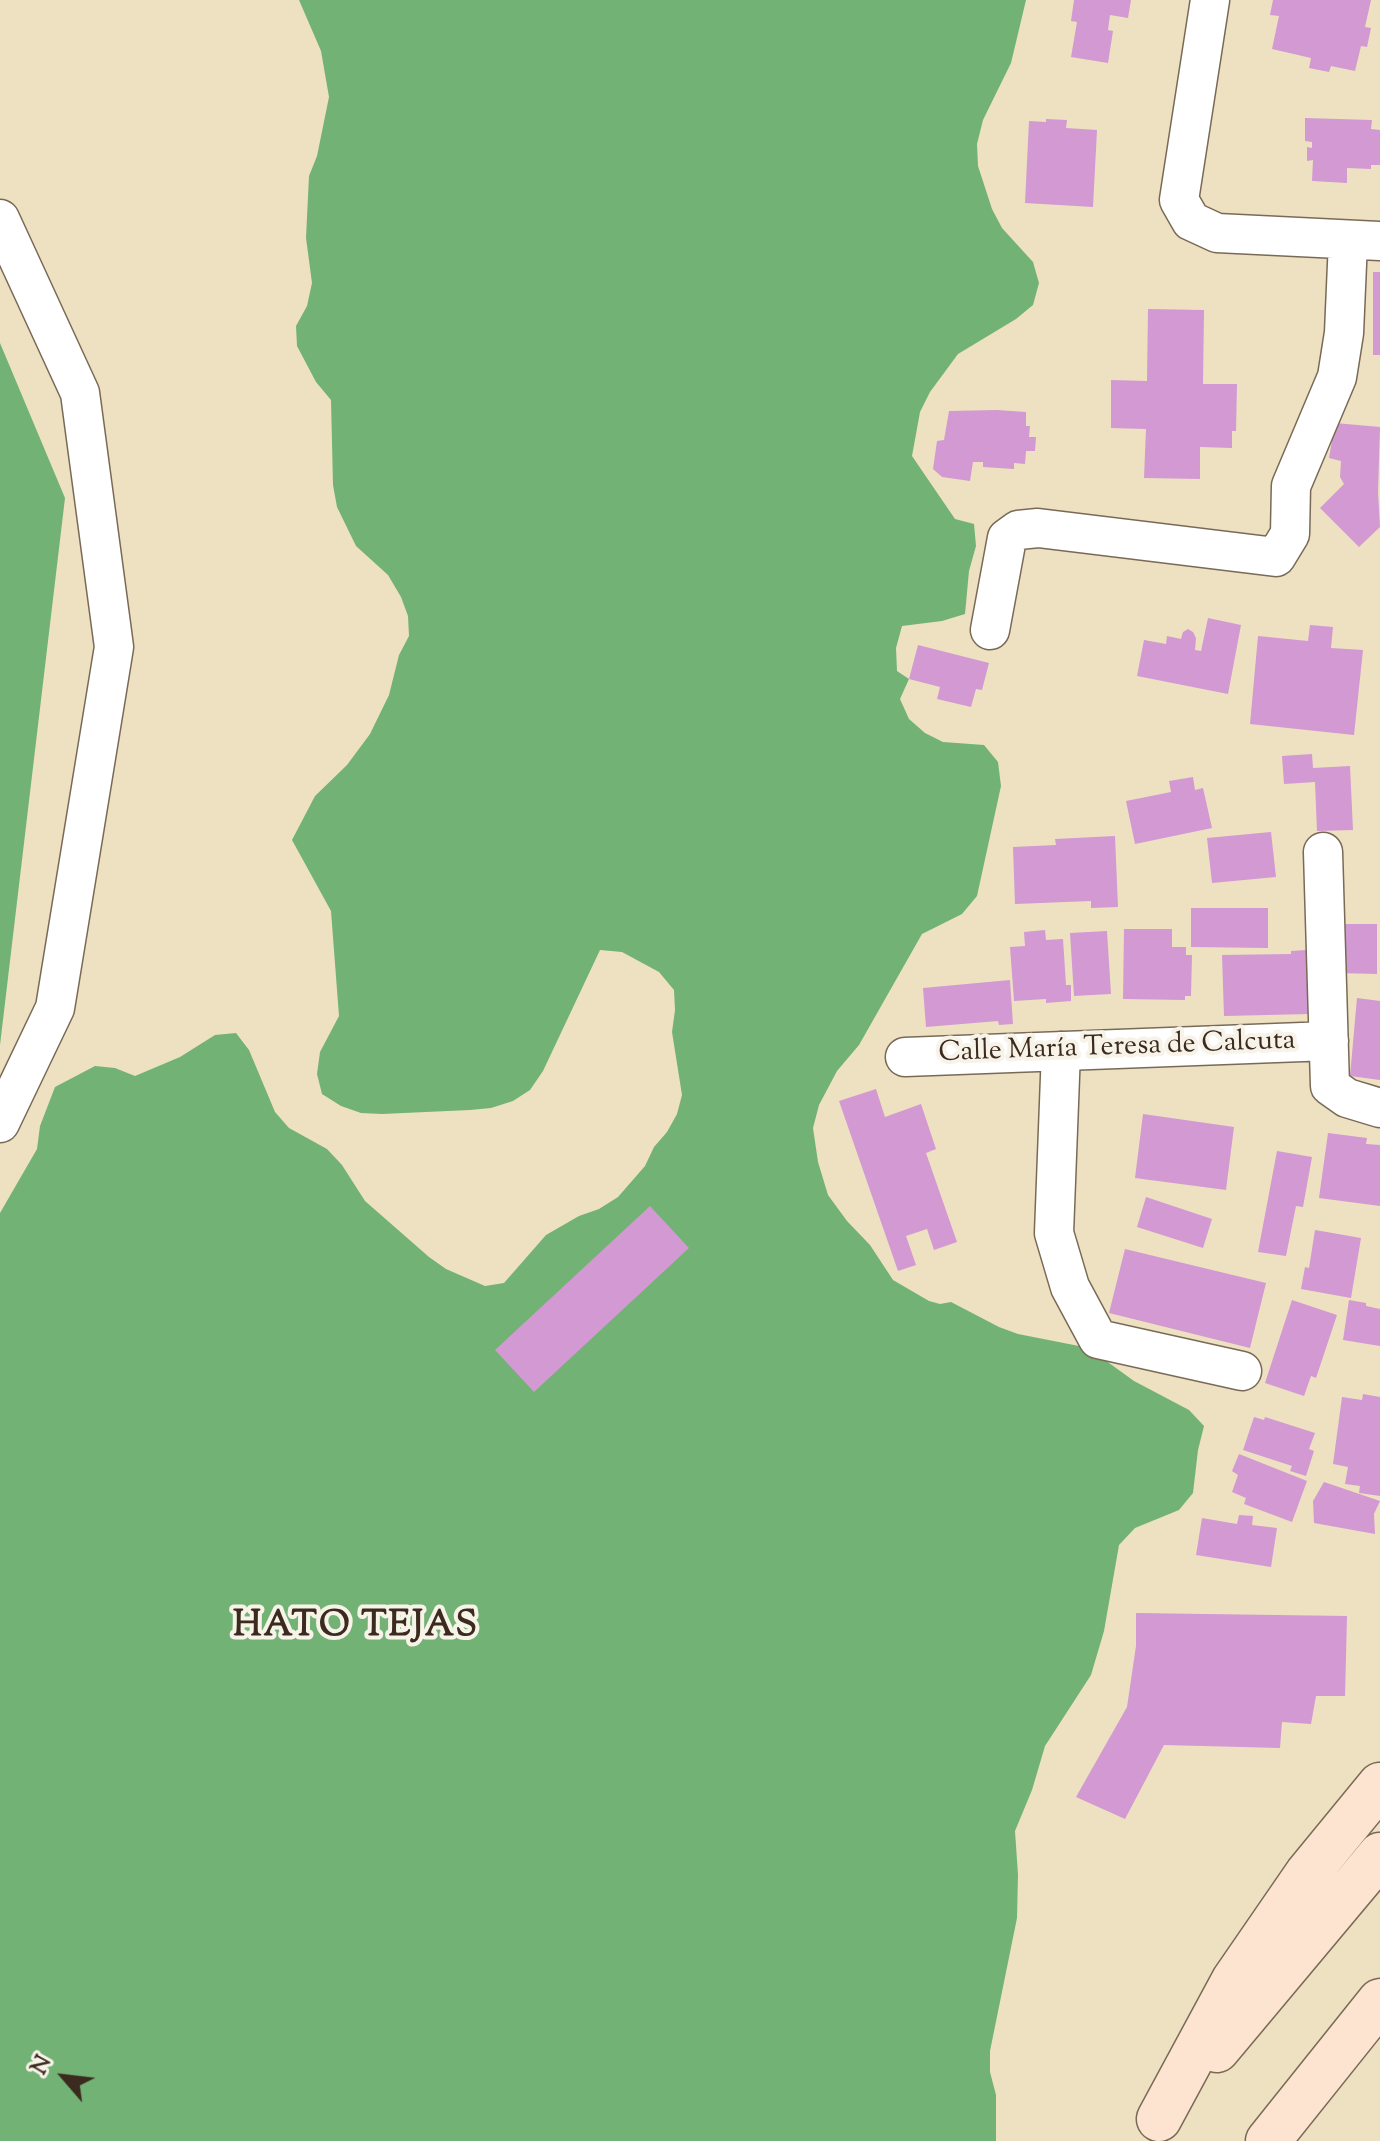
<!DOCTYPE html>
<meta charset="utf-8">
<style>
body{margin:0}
#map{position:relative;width:1380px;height:2141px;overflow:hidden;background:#ede1c2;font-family:"Sorts Mill Goudy",serif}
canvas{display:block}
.north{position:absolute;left:24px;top:2037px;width:80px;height:80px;-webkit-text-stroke:6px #f7f3e8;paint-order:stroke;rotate:298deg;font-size:22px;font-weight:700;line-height:32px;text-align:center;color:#3b2a1e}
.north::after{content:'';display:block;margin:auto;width:28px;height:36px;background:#3b2a1e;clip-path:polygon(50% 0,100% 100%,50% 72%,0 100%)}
</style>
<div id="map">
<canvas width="1380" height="2141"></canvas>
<div class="north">N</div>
</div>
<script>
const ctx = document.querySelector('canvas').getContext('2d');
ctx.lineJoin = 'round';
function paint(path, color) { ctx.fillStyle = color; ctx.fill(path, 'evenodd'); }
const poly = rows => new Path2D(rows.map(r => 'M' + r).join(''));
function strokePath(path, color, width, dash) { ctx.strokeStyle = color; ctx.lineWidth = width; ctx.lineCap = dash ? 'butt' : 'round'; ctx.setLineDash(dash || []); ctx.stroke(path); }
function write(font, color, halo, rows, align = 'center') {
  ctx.font = font + ' "Sorts Mill Goudy",serif'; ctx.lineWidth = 8; ctx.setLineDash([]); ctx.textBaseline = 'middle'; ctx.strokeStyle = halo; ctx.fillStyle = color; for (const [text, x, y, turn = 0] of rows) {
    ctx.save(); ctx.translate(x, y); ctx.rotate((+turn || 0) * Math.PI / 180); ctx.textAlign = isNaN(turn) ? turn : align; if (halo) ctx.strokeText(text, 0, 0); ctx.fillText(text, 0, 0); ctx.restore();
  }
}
const forest = poly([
 [299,0,1026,0,1011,63,983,120,977,144,978,166,992,209,1002,228,1033,262,1039,283,1033,305,1016,319,958,354,930,392,920,412,912,456,955,519,974,524,976,546,969,571,965,614,942,621,902,626,896,648,897,671,909,679,900,699,909,719,925,733,943,742,984,745,998,762,1001,786,977,896,962,914,922,934,859,1045,837,1071,819,1105,813,1128,818,1162,828,1195,847,1221,870,1245,893,1280,929,1301,940,1304,951,1302,999,1327,1018,1334,1079,1346,1098,1355,1134,1381,1189,1410,1204,1426,1198,1450,1193,1493,1179,1510,1135,1528,1119,1545,1104,1631,1091,1675,1045,1746,1032,1790,1015,1831,1018,1875,1017,1918,990,2051,990,2072,996,2095,996,2141,0,2141,0,1213,37,1149,40,1126,55,1087,95,1066,115,1068,135,1076,180,1057,215,1035,236,1033,249,1050,275,1112,289,1128,327,1149,342,1165,365,1201,429,1257,446,1269,485,1286,504,1283,546,1235,579,1216,599,1209,618,1197,645,1166,654,1147,667,1132,677,1114,682,1095,672,1032,675,1010,674,990,659,972,622,952,600,950,543,1071,530,1090,513,1101,491,1108,470,1110,382,1114,361,1113,341,1106,322,1094,317,1074,320,1052,339,1016,331,911,292,840,315,796,347,765,370,734,389,695,399,655,409,636,408,616,401,597,388,575,356,546,337,507,333,485,331,400,316,382,297,346,296,326,307,306,312,283,306,238,309,176,317,156,329,97,321,51],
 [0,343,65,498,0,1045]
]);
const building = poly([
 [1074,0,1131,0,1128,18,1110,15,1108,30,1113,31,1108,63,1071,57,1077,22,1071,21],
 [1273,0,1371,0,1365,27,1371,28,1367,47,1361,46,1355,71,1331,66,1329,72,1309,68,1311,58,1272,49,1279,16,1270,15],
 [1305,118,1372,120,1371,129,1380,130,1380,165,1371,165,1371,169,1347,168,1347,183,1312,181,1313,160,1307,161,1307,147,1312,148,1312,142,1305,141],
 [1046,119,1067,120,1066,128,1097,130,1093,207,1025,203,1029,121,1046,122],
 [1373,272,1380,272,1380,355,1373,355],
 [1148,309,1204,310,1203,384,1237,384,1236,431,1232,431,1232,448,1200,447,1200,479,1144,478,1146,429,1111,428,1111,380,1147,381],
 [997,410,1026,412,1026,426,1030,426,1029,437,1036,437,1035,451,1026,451,1025,464,1014,463,1014,469,983,467,983,462,973,462,970,481,942,477,933,469,937,441,944,440,949,411],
 [1335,423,1380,427,1378,492,1380,527,1359,547,1320,508,1344,484,1340,477,1341,461,1329,458],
 [1208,618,1241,625,1228,694,1137,676,1144,640,1166,644,1167,636,1181,639,1183,632,1188,629,1193,632,1196,638,1195,650,1201,651],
 [1310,625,1333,627,1331,648,1363,650,1354,735,1250,724,1258,636,1308,641],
 [918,645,989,663,982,690,976,689,971,707,937,699,940,687,909,679],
 [1312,754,1313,768,1350,766,1353,830,1317,831,1315,782,1284,784,1282,756],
 [1193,777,1195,790,1203,788,1212,828,1135,844,1126,801,1171,792,1169,781],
 [1271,832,1276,877,1212,883,1207,838],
 [1115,836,1118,907,1091,908,1091,901,1015,904,1013,847,1056,845,1055,839],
 [1191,908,1268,908,1268,948,1191,947],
 [1338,924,1377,924,1377,974,1338,973],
 [1124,929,1172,929,1172,947,1186,947,1186,955,1192,955,1191,996,1185,996,1185,1000,1123,999],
 [1045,930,1046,940,1063,939,1066,985,1071,985,1071,1001,1046,1003,1046,999,1014,1001,1010,947,1025,946,1024,932],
 [1107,931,1111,994,1074,996,1070,933],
 [1307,950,1310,1014,1224,1016,1222,955,1291,954,1291,951],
 [1010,980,1013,1024,999,1025,998,1021,926,1027,923,988],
 [1357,998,1380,1001,1380,1080,1350,1076],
 [876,1089,885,1117,921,1104,936,1149,926,1153,957,1242,934,1250,927,1229,906,1236,916,1265,898,1271,839,1101],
 [1143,1114,1234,1127,1226,1190,1135,1178],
 [1328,1133,1367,1138,1366,1144,1380,1145,1380,1206,1319,1198],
 [1277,1151,1312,1157,1303,1207,1296,1206,1286,1256,1258,1252],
 [1146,1197,1212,1219,1203,1248,1137,1227],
 [650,1206,689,1248,534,1392,495,1350],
 [1315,1230,1361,1238,1351,1298,1301,1289,1305,1267,1309,1268],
 [1125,1249,1266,1283,1250,1348,1109,1313],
 [1292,1300,1337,1315,1316,1378,1311,1376,1304,1396,1265,1383],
 [1349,1300,1366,1303,1366,1306,1380,1309,1380,1346,1343,1340],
 [1363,1394,1380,1397,1380,1496,1359,1493,1360,1486,1345,1484,1348,1467,1333,1464,1342,1397,1362,1400],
 [1254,1417,1264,1420,1265,1417,1315,1433,1309,1449,1314,1451,1306,1476,1290,1471,1292,1466,1243,1450],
 [1239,1454,1307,1481,1292,1522,1244,1504,1246,1498,1232,1492,1238,1475,1232,1471],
 [1324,1482,1380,1501,1374,1514,1375,1534,1314,1523,1313,1501],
 [1239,1515,1253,1516,1252,1525,1277,1528,1271,1567,1196,1555,1202,1518,1237,1524],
 [1136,1613,1347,1616,1345,1696,1316,1696,1311,1724,1282,1722,1280,1748,1164,1745,1125,1819,1076,1797,1127,1707,1136,1646]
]);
const street = poly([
 [1210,0,1179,200,1191,221,1217,233,1380,241],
 [0,219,80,393,114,647,55,1008,0,1123],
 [990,630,1007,538,1018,530,1038,528,1276,557,1290,534,1291,486,1337,377,1344,333,1348,241],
 [1323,852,1330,1086,1347,1098,1380,1108],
 [1061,1051,1054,1233,1070,1287,1098,1339,1242,1371],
 [905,1057,1329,1041]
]);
const secondary = poly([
 [1217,2050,1380,1855],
 [1159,2119,1234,1980,1307,1874,1380,1785],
 [1268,2141,1380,2001]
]);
const streetNames = [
 ["Calle María Teresa de Calcuta",1117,1049,-2]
];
const districtNames = [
 ["HATO TEJAS",356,1629]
];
paint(forest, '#72b274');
paint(building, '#d299d2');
strokePath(street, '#796a57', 41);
strokePath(secondary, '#796a57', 47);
strokePath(street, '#fff', 38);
strokePath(secondary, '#fde4d1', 44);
write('28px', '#3b2a1e', '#f7f3e8', streetNames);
ctx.letterSpacing = '2px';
write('bold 36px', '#3b2a1e', '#f7f3e8', districtNames);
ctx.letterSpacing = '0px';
</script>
